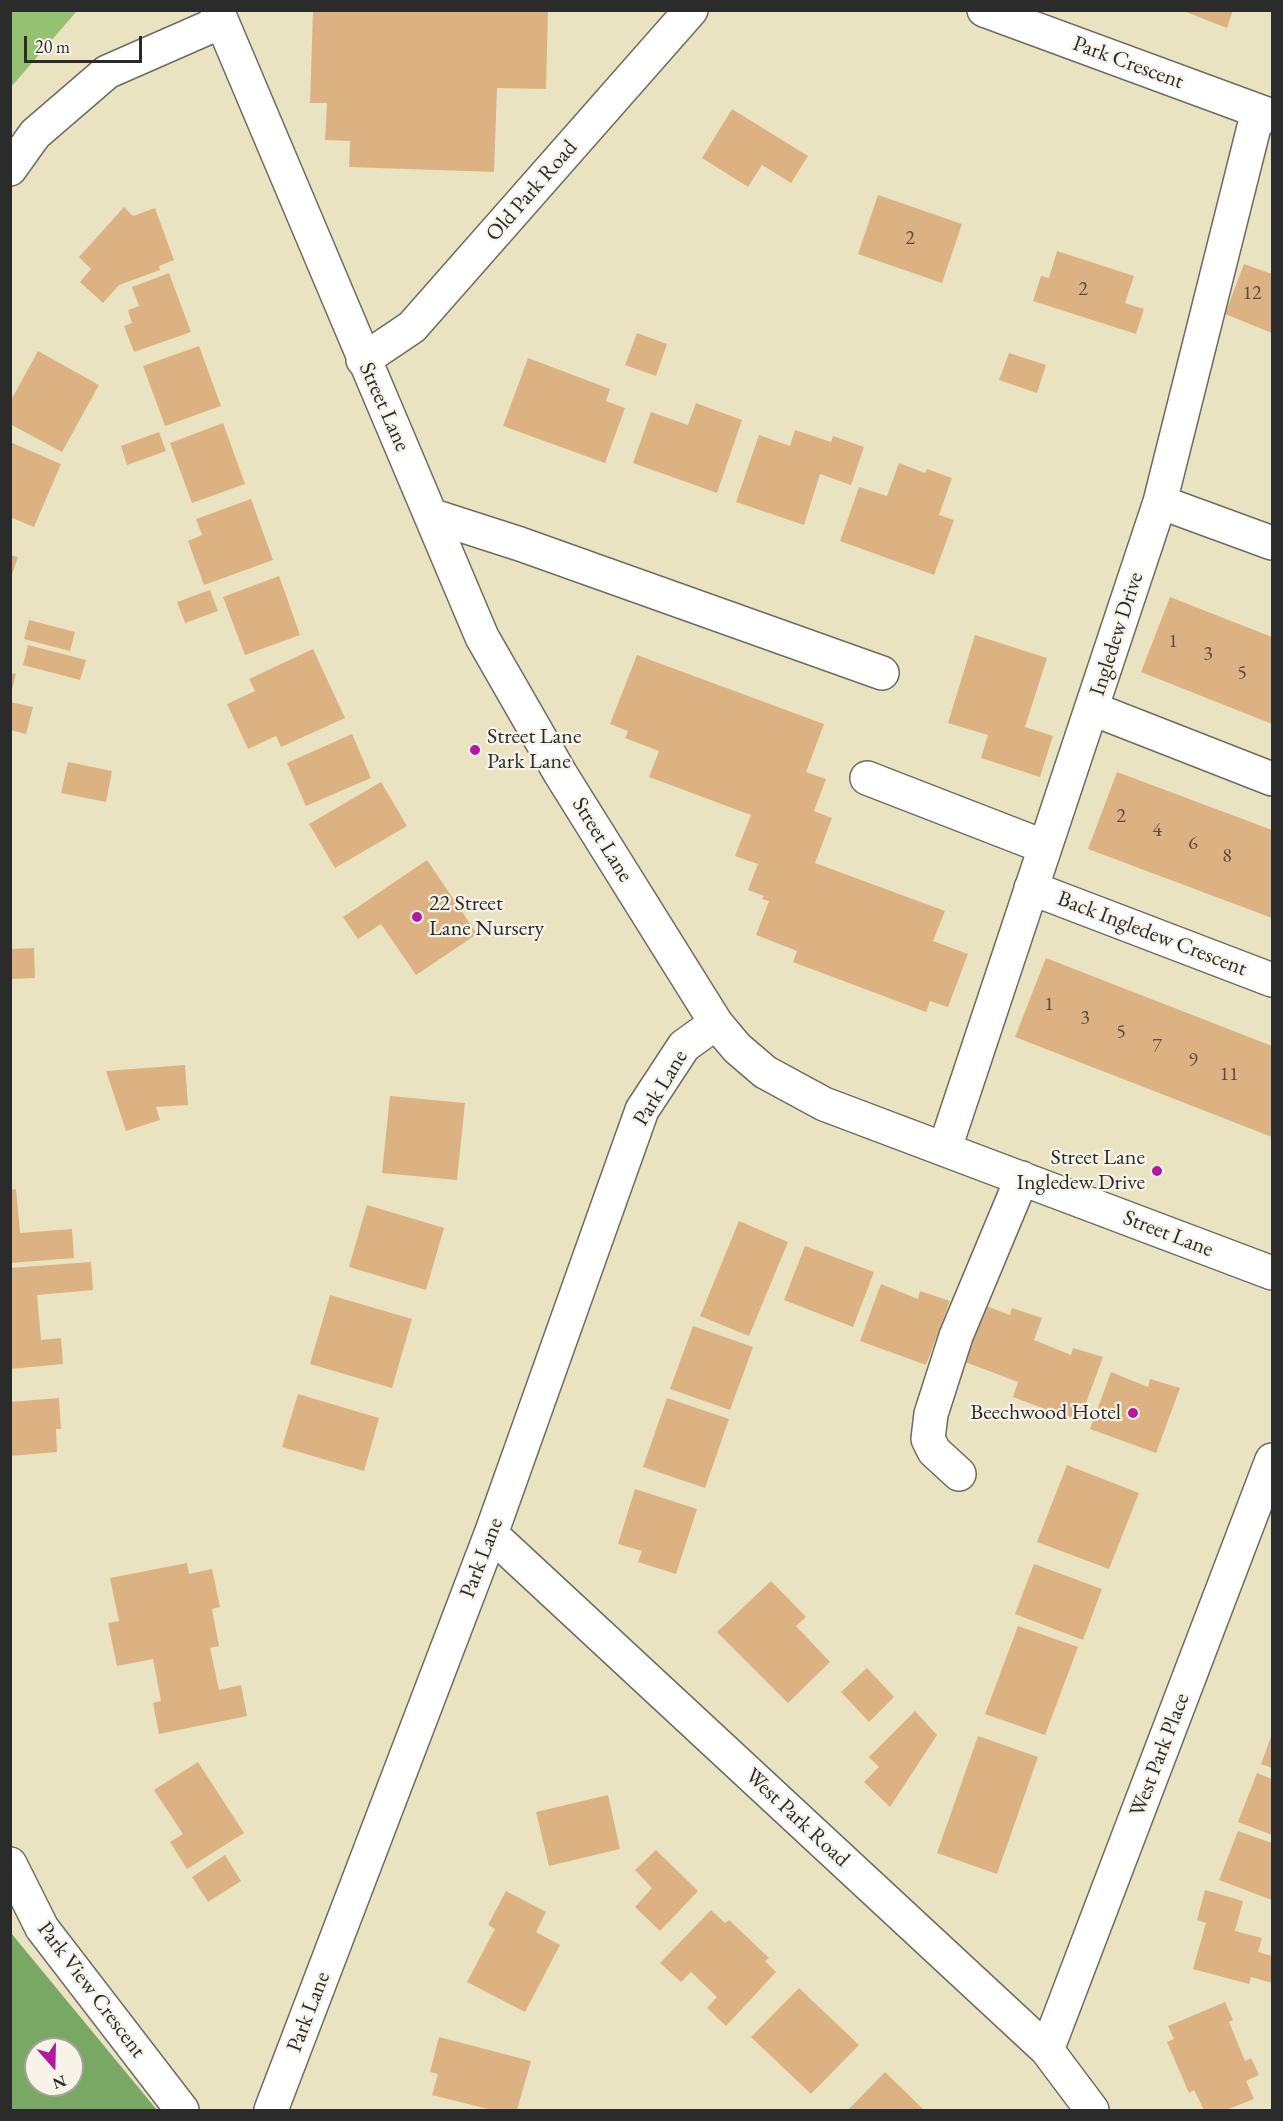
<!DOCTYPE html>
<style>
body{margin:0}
#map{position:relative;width:1283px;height:2121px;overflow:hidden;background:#eae3c2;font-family:"EB Garamond",serif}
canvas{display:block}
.frame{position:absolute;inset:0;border:12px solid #2b2b2b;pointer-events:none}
.north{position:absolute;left:24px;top:2037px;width:60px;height:60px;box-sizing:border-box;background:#f7f3e8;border:2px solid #a5a39c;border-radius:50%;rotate:160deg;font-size:16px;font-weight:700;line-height:24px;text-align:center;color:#2b2b2b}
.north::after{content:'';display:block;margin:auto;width:21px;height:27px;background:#b5179e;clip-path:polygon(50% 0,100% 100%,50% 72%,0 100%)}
.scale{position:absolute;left:24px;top:36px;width:118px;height:27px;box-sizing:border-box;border:3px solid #2b2b2b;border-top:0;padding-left:8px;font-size:18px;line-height:21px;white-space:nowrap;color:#2b2b2b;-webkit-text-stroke:4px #f7f3e8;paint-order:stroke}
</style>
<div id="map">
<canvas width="1283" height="2121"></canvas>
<div class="frame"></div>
<div class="north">N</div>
<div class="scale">20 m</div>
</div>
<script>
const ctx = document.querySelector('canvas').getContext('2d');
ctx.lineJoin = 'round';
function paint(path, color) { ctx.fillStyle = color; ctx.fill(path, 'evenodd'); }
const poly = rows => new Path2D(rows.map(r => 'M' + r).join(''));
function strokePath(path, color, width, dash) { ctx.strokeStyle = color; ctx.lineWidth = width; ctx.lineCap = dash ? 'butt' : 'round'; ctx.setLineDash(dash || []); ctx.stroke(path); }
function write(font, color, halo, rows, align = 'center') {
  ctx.font = font + ' "EB Garamond",serif'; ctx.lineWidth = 4.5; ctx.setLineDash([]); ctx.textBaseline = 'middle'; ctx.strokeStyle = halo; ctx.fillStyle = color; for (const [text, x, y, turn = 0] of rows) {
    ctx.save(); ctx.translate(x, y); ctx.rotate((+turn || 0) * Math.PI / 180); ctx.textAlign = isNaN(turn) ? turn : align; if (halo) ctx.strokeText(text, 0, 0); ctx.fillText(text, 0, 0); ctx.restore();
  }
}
const green = poly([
 [11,10,77,11,11,87,10,11]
]);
const forest = poly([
 [11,1933,157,2110,11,2110],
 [36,2049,72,2049,72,2085,36,2085]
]);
const building = poly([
 [313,10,548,10,546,89,497,88,494,172,349,167,350,141,325,140,327,103,310,103],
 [1181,10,1233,10,1227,28],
 [732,109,808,156,791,183,762,165,748,187,702,158],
 [878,195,962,224,942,283,858,254],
 [124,207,133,216,155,208,174,260,159,266,160,270,119,285,103,303,80,282,91,269,79,257],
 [1057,251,1134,276,1125,303,1144,309,1136,334,1033,301,1041,276,1049,278],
 [1244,264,1272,274,1272,333,1225,314],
 [169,273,191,332,134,352,124,326,132,323,128,310,139,306,132,287],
 [637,333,667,344,656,376,625,365],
 [199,346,221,406,165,426,143,366],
 [38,351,99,385,62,452,10,424,10,402],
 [1009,353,1046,365,1037,393,999,380],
 [528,358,610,389,606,401,625,408,605,463,503,426],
 [696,403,742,420,717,493,633,463,651,412,688,425],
 [223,423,245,484,192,503,170,443],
 [795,430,831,442,833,436,864,447,851,485,820,474,804,525,736,502,759,435,790,446],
 [159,432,166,451,127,465,121,446],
 [10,442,61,464,34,527,10,517],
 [899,463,925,473,927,469,952,478,939,515,954,520,934,575,840,541,859,487,887,496],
 [251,499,273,560,204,585,188,541,202,535,196,519],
 [10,555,18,557,11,577,10,577],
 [279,576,300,635,245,655,223,597],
 [210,590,218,611,185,623,177,602],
 [1170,597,1272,637,1272,724,1141,672],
 [29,620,75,632,70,651,24,639],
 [975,635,1047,658,1025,727,1053,736,1040,777,981,758,988,735,948,723],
 [28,645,86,660,80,680,23,665],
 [313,649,345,718,281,747,276,736,248,749,227,704,255,691,249,679],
 [637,655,824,724,806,772,826,779,814,811,832,818,815,863,945,911,933,941,968,954,948,1007,930,1001,926,1012,793,962,797,951,756,935,769,901,762,899,764,896,748,890,758,864,735,856,751,815,649,777,659,751,625,738,628,731,610,724],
 [10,673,16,674,11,693,10,693],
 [10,702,33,707,26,734,10,730],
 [352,734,371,778,306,806,287,763],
 [68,762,112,771,106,802,61,793],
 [1117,772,1272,830,1272,918,1088,849],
 [381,782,407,826,335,868,309,824],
 [427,860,477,934,416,975,381,924,358,939,343,917],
 [34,948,35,978,10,979,10,949],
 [1046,958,1272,1046,1272,1137,1015,1037],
 [185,1065,188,1105,156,1107,160,1120,126,1131,106,1071],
 [390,1096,465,1103,457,1180,382,1173],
 [16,1189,20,1233,72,1229,74,1258,10,1263,10,1190],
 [367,1205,444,1228,426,1290,349,1267],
 [739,1221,788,1242,749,1336,700,1316],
 [805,1246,874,1272,853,1327,784,1300],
 [91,1262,93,1290,37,1295,41,1340,61,1338,63,1364,10,1369,10,1268],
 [881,1284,918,1299,920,1291,950,1301,926,1365,860,1341],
 [330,1295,412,1319,392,1388,310,1364],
 [973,1301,1010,1315,1012,1308,1042,1318,1034,1340,1071,1355,1073,1348,1103,1357,1079,1422,1013,1397,1018,1382,952,1357],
 [693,1326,753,1347,730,1410,670,1389],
 [1111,1372,1148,1387,1150,1379,1180,1388,1156,1453,1090,1429],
 [298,1394,379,1418,364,1471,282,1447],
 [59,1398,61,1429,56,1429,57,1452,10,1456,10,1402],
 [667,1398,729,1419,705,1488,643,1467],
 [1067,1465,1139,1493,1109,1569,1037,1542],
 [635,1489,697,1509,676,1574,638,1562,642,1551,618,1544],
 [187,1563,189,1574,212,1569,220,1607,212,1609,219,1646,210,1648,219,1690,241,1685,247,1716,159,1734,153,1703,161,1701,153,1659,117,1666,108,1623,119,1621,110,1578],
 [1034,1564,1102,1589,1083,1640,1015,1614],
 [771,1581,806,1617,796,1626,830,1662,788,1703,717,1632],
 [1018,1626,1078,1647,1045,1735,985,1714],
 [867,1668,894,1697,869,1722,841,1692],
 [915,1711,937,1735,890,1807,864,1782,879,1767,869,1757],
 [1272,1734,1272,1768,1261,1764],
 [978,1736,1038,1757,997,1874,937,1853],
 [198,1762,244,1833,187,1869,170,1842,183,1834,154,1790],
 [1257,1773,1272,1779,1272,1835,1238,1822],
 [608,1795,620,1849,549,1866,536,1812],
 [1238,1831,1272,1843,1272,1900,1219,1880],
 [656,1850,698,1891,660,1931,635,1907,652,1888,635,1870],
 [225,1855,241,1881,208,1902,192,1877],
 [1205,1890,1243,1901,1235,1931,1262,1938,1258,1952,1272,1956,1272,1983,1251,1977,1249,1984,1193,1969,1206,1923,1197,1920],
 [506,1891,546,1912,536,1932,560,1945,525,2012,467,1982,495,1929,488,1925],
 [711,1910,725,1923,729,1920,748,1938,769,1958,765,1961,776,1972,726,2026,707,2008,717,1997,691,1972,681,1982,660,1963],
 [799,1988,859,2045,811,2094,751,2037],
 [1225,2002,1233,2020,1229,2022,1245,2061,1251,2058,1259,2075,1246,2081,1254,2099,1226,2110,1204,2110,1194,2090,1189,2093,1167,2042,1174,2039,1168,2026],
 [439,2037,531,2061,517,2110,492,2110,432,2095,438,2074,430,2072],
 [885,2072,924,2110,848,2110]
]);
const minor = poly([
 [217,10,482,637,560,773,716,1023,737,1048,765,1072,824,1104,1272,1273],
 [984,10,1272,116],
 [10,169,35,134,107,72,221,22],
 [363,360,412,327,691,10],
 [1160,502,1272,543],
 [433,516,520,544,882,673],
 [1093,709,1272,779],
 [867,778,1045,847],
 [1031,888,1272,980],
 [945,1148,1160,502,1258,111],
 [959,1474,934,1451,928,1439,931,1414,956,1336,1022,1178],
 [491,1534,1047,2050,1092,2110],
 [10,1864,42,1928,182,2110],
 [1047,2050,1272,1460],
 [271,2110,491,1534,642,1110,684,1046,716,1023]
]);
const markers = [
 [475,750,6,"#b5179e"],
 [417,917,6,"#b5179e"],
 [1157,1171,6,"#b5179e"],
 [1133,1413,6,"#b5179e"]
];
const numberNames = [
 ["2",910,239],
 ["2",1083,290],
 ["12",1252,294],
 ["1",1173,642],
 ["3",1208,655],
 ["5",1242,674],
 ["2",1121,817],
 ["4",1157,831],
 ["6",1193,844],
 ["8",1227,857],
 ["1",1049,1005],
 ["3",1085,1019],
 ["5",1121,1033],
 ["7",1157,1047],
 ["9",1193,1061],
 ["11",1229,1075]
];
const streetNames = [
 ["Park Crescent",1128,63,20],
 ["Old Park Road",532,191,-49],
 ["Street Lane",384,407,66],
 ["Ingledew Drive",1117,634,-72],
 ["Street Lane",602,840,58],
 ["Back Ingledew Crescent",1152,934,21],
 ["Park Lane",661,1088,-59],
 ["Street Lane",1168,1234,21],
 ["Park Lane",482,1558,-69],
 ["West Park Place",1160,1755,-69],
 ["West Park Road",797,1818,43],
 ["Park View Crescent",91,1990,53],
 ["Park Lane",309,2012,-69]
];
const poiNames = [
 ["Street Lane",487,737],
 ["Park Lane",487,762],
 ["22 Street",429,904],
 ["Lane Nursery",429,929],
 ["Street Lane",1145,1158,"right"],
 ["Ingledew Drive",1145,1183,"right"],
 ["Beechwood Hotel",1121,1413,"right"]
];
paint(green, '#95c271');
paint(forest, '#78a863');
paint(building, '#ddb283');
strokePath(minor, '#6e6b60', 36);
strokePath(minor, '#fff', 33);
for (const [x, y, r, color] of markers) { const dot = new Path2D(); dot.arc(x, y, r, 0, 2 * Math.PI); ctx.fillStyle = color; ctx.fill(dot); strokePath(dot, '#f7f3e8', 2); }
write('20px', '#584d41', null, numberNames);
write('22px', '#2b2b2b', '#f7f3e8', streetNames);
write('22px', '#2b2b2b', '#f7f3e8', poiNames, 'left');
</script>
